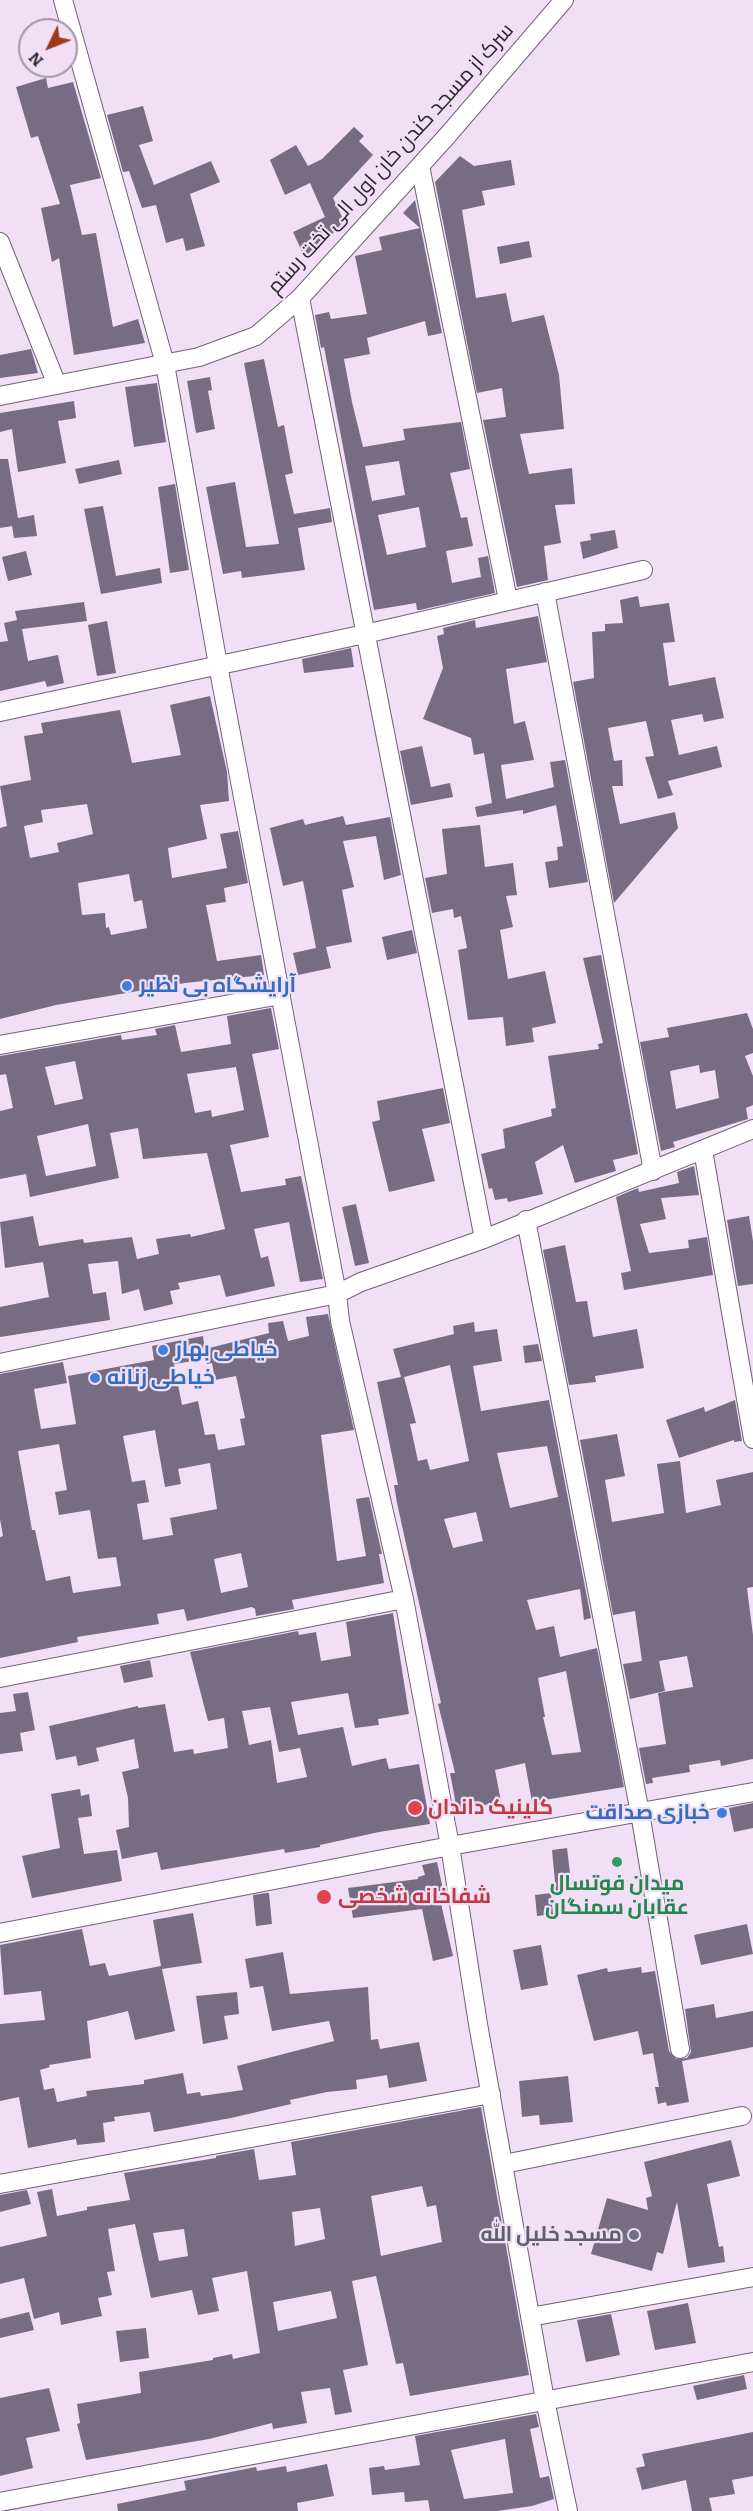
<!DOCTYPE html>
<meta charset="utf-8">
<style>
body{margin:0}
#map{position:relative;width:753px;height:2511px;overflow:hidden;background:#f1dff6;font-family:Bitter,serif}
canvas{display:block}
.north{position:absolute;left:18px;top:18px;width:60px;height:60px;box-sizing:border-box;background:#f1dff6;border:2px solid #a295a6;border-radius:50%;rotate:227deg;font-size:16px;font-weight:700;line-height:24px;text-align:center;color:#2c252e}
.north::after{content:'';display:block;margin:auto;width:21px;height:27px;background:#9f3814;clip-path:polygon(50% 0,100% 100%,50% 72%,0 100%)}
</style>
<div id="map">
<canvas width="753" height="2511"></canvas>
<div class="north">N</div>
</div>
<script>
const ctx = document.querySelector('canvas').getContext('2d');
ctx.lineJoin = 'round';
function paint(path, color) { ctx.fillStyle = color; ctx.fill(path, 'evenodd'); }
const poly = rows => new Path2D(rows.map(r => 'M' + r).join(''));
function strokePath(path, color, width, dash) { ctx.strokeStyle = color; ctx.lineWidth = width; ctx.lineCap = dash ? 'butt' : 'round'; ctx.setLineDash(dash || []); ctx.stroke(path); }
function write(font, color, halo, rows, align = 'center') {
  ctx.font = font + ' Bitter,Cairo,serif'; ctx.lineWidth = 4.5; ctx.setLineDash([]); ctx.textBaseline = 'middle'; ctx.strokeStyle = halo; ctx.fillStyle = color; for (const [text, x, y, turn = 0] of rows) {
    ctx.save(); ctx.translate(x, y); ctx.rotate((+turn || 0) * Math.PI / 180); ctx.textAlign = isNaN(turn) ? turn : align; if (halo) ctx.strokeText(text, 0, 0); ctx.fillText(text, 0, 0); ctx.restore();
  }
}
const building = poly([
 [46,78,48,88,73,82,101,178,70,185,82,235,96,233,113,327,138,319,145,343,74,355,59,258,52,262,41,208,60,204,38,136,31,138,16,87],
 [143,106,153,141,139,145,154,185,211,161,220,182,190,194,205,246,186,251,183,238,166,243,156,205,142,208,129,171,123,172,107,115],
 [354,127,364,136,359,141,373,155,333,198,344,221,312,256,304,256,293,232,325,217,310,183,285,195,270,160,296,145,308,166,322,159],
 [460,156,474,166,511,160,515,185,482,191,485,205,462,210,476,298,506,293,512,322,544,315,559,375,564,429,520,434,529,474,572,468,575,504,555,505,561,543,544,546,548,580,517,587,483,420,506,417,502,388,477,393,435,182],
 [415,200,442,333,428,336,425,321,367,338,370,354,344,359,352,402,363,447,405,440,403,429,461,422,470,469,450,473,461,518,467,517,473,546,446,551,452,583,481,577,478,558,488,556,495,593,420,610,417,610,416,603,374,610,324,347,321,348,315,315,329,312,331,319,367,314,355,256,382,250,379,237,420,228,403,213],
 [399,461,405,495,372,501,365,466],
 [419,507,426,547,387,555,378,515],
 [529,241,532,257,500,264,497,247],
 [31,349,38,373,0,378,0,355],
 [264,359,278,427,284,425,293,473,285,475,294,514,330,508,332,522,298,528,305,570,242,578,241,571,223,574,206,487,235,482,246,547,279,544,244,363],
 [210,377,212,390,208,391,215,429,196,433,187,381],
 [157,383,166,442,134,447,125,387],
 [74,401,76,418,58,421,66,463,18,472,12,429,0,432,0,413],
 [0,459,8,459,18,518,34,515,37,536,14,538,12,526,0,528],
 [119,460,122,474,79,484,75,469],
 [175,484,189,570,170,573,158,487],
 [103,506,116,576,160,568,162,583,101,594,84,509],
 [615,530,618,548,583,559,580,542,591,540,590,534],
 [26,551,32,575,8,581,2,557],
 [638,596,640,607,669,603,675,642,663,643,669,686,715,677,724,718,704,722,702,714,671,720,679,755,717,746,722,767,668,781,673,795,658,799,645,757,654,756,646,721,608,728,614,761,622,760,623,786,612,786,620,824,675,812,678,828,614,903,573,682,594,678,592,632,605,631,605,624,623,623,620,600],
 [84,602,87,621,22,629,28,661,58,655,64,683,47,687,45,681,0,691,0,642,8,641,4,623,17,620,15,611],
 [538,616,547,662,506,669,514,724,525,721,534,760,501,765,506,799,554,787,550,762,565,760,588,882,549,888,545,862,558,860,557,847,563,846,556,805,523,814,523,810,477,817,475,807,492,803,484,753,474,755,471,738,423,719,443,668,437,636,444,634,443,628,475,620,476,628],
 [107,621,116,673,97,676,88,625],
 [351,648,354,667,304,673,302,659],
 [210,696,227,772,229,801,200,805,207,839,168,848,172,878,227,868,220,834,238,831,248,883,224,888,226,902,206,905,217,961,261,955,264,975,185,983,56,1005,0,1019,0,828,7,826,0,786,31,780,24,736,43,733,41,723,120,710,132,763,181,755,170,705],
 [87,804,93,834,57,843,59,852,30,858,24,826,43,822,41,810],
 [129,874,134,902,142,900,147,928,111,935,109,927,106,928,105,913,82,915,78,883],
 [422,746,431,787,450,783,453,797,411,805,400,751],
 [343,816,346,825,390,817,401,875,384,880,376,836,343,841,354,887,342,890,352,942,326,947,331,968,298,975,293,953,316,948,303,881,283,886,270,828,303,819,305,825],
 [480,825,485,867,513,863,517,895,506,896,513,927,500,930,508,979,545,971,556,1023,532,1028,534,1042,506,1046,503,1017,468,1020,458,950,467,948,461,916,454,918,453,909,432,913,425,878,447,874,442,829],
 [412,930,417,953,387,960,382,937],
 [601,955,638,1154,613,1160,616,1171,575,1183,563,1145,535,1162,543,1194,508,1202,507,1198,495,1200,492,1188,489,1189,481,1154,505,1148,503,1129,552,1116,551,1109,556,1108,548,1056,599,1049,598,1044,603,1043,583,958],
 [271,1008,279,1049,252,1054,269,1137,230,1145,241,1192,286,1185,285,1179,301,1176,323,1279,300,1282,289,1222,254,1229,261,1258,268,1256,275,1286,226,1297,220,1275,178,1283,180,1289,170,1291,173,1304,144,1311,139,1289,122,1294,118,1261,88,1264,93,1294,106,1292,110,1320,0,1337,0,1307,49,1297,43,1262,5,1268,0,1222,33,1216,39,1246,83,1239,84,1243,132,1237,137,1259,159,1254,156,1239,190,1234,191,1237,225,1229,207,1153,143,1159,138,1128,110,1133,119,1178,30,1197,26,1174,0,1179,0,1111,13,1108,6,1074,0,1075,0,1056,121,1035,122,1040,157,1035,155,1029,175,1025,181,1052,231,1044,227,1016],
 [75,1061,83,1099,55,1105,45,1067],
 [236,1067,244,1110,212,1117,211,1110,195,1113,187,1074],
 [88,1124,96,1166,46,1176,37,1136],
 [747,1013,753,1029,753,1053,745,1056,753,1076,753,1105,746,1108,748,1119,673,1142,675,1147,661,1151,640,1042,669,1037,667,1028],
 [699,1065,700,1073,715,1070,719,1098,676,1109,670,1071],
 [443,1088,450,1123,422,1129,435,1181,389,1192,372,1122,380,1120,377,1101],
 [694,1166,699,1195,661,1198,666,1219,640,1224,649,1253,689,1248,688,1240,707,1237,713,1275,624,1290,621,1273,631,1271,616,1197,638,1188,639,1192,679,1183,677,1172],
 [356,1204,369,1263,355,1266,342,1207],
 [749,1216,753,1241,753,1284,738,1286,727,1220],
 [565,1245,576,1302,587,1301,593,1337,637,1329,644,1368,595,1376,596,1382,569,1385,543,1250],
 [328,1314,354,1430,321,1435,337,1561,366,1556,356,1499,369,1497,382,1554,379,1554,384,1583,292,1600,294,1609,256,1616,255,1609,252,1607,187,1621,184,1609,157,1614,159,1624,77,1637,78,1642,0,1658,0,1537,3,1536,0,1519,0,1374,63,1362,67,1383,34,1389,41,1429,76,1424,68,1376,154,1360,152,1346,203,1336,206,1359,174,1364,182,1405,198,1401,205,1435,215,1434,218,1450,245,1445,240,1419,245,1418,236,1376,215,1380,212,1363,207,1364,205,1349,269,1333,268,1323,283,1321,288,1341,309,1336,306,1317],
 [155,1430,165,1487,181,1484,178,1469,210,1463,217,1509,170,1518,173,1535,143,1540,137,1504,149,1502,145,1480,132,1482,123,1436],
 [59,1444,67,1490,55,1492,59,1515,90,1510,98,1559,116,1557,121,1586,73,1593,70,1576,46,1581,35,1530,32,1530,18,1451],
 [241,1553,248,1587,221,1593,214,1559],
 [474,1322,475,1332,497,1329,502,1361,473,1366,481,1411,549,1400,591,1618,584,1620,580,1589,527,1600,536,1630,554,1626,560,1657,597,1648,624,1787,532,1802,525,1763,495,1770,501,1802,457,1810,450,1773,455,1773,438,1704,441,1703,397,1503,394,1485,398,1485,377,1382,401,1377,393,1349,454,1334,453,1326],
 [450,1365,469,1461,430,1470,427,1459,418,1461,410,1424,416,1423,404,1377],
 [547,1446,558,1497,510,1508,497,1453],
 [476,1512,483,1541,453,1548,444,1519],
 [566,1671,581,1752,552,1755,543,1717,545,1717,538,1678],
 [538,1344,542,1361,525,1363,523,1346],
 [735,1400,742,1441,734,1442,734,1440,679,1458,666,1420,704,1407,705,1412],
 [617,1434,625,1476,605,1480,612,1522,664,1513,657,1464,680,1461,686,1513,721,1505,716,1480,753,1472,753,1587,747,1588,753,1635,753,1759,721,1766,720,1760,689,1765,690,1772,652,1778,653,1783,646,1784,639,1748,666,1744,658,1693,693,1687,687,1656,659,1661,665,1691,630,1699,623,1664,642,1661,635,1611,613,1615,580,1440],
 [393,1613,409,1714,378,1719,379,1725,355,1728,348,1693,291,1702,298,1735,343,1727,352,1766,386,1758,389,1769,419,1764,430,1824,379,1832,320,1845,320,1847,285,1853,284,1849,161,1870,157,1852,122,1859,116,1830,129,1827,128,1798,122,1772,139,1768,134,1739,96,1748,99,1761,78,1766,76,1756,56,1760,49,1726,138,1706,138,1708,165,1704,174,1752,193,1749,194,1754,228,1748,224,1718,208,1721,190,1652,298,1631,299,1635,316,1632,321,1661,351,1656,346,1622],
 [270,1707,279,1752,300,1748,307,1777,277,1783,271,1740,249,1745,242,1711],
 [150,1660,153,1677,124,1683,120,1666],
 [28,1692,35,1730,20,1733,23,1751,0,1754,0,1713,16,1711,13,1694],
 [80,1789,81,1796,89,1794,92,1816,78,1818,84,1854,117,1850,122,1881,32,1898,22,1856,60,1848,51,1794],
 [753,1803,753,1828,734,1832,729,1808],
 [567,1848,572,1890,556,1892,552,1850],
 [437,1862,444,1894,439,1895,453,1956,433,1961,422,1909,353,1918,348,1888,418,1879,418,1877,425,1875,422,1865],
 [266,1893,269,1893,272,1924,256,1926,253,1895],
 [551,1893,553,1914,537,1916,535,1895],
 [193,1913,202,1963,162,1969,175,2031,135,2040,128,2011,87,2021,91,2058,49,2065,50,2067,40,2070,44,2090,54,2088,57,2102,87,2096,86,2091,144,2084,144,2080,183,2073,187,2094,200,2092,201,2096,243,2090,237,2066,334,2041,329,2021,272,2031,263,1986,250,1988,245,1959,283,1952,290,1994,368,1987,371,2040,378,2039,380,2049,419,2042,427,2081,389,2088,387,2075,356,2080,357,2089,327,2092,290,2100,291,2104,231,2118,154,2132,150,2112,114,2117,115,2121,103,2123,105,2142,77,2145,76,2139,28,2148,19,2097,0,2101,0,2024,45,2020,41,1991,4,1995,0,1945,82,1929,90,1966,105,1963,109,1976,161,1966,153,1920],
 [747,1924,753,1954,701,1965,694,1935],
 [541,1945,548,1985,521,1990,513,1950],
 [641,1967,642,1973,655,1971,669,2051,676,2059,687,2058,691,2052,685,2009,714,2004,716,2018,753,2011,753,2047,682,2061,689,2102,667,2106,666,2102,658,2104,655,2087,659,2087,653,2053,643,2055,638,2031,594,2041,577,1975,607,1968,608,1972],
 [237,1992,239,2014,224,2016,228,2039,203,2044,196,1996],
 [568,2076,573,2122,540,2125,539,2115,522,2117,519,2081],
 [481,2107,529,2375,410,2396,403,2363,396,2364,376,2276,352,2281,368,2365,343,2370,352,2412,335,2415,330,2388,301,2392,307,2423,273,2429,272,2423,209,2439,86,2460,77,2424,80,2423,77,2404,141,2393,139,2372,213,2360,213,2358,232,2354,233,2359,260,2353,247,2271,212,2278,219,2311,198,2315,192,2290,151,2298,135,2224,108,2229,115,2271,107,2272,112,2295,98,2298,102,2316,61,2325,59,2312,34,2319,24,2278,0,2284,0,2247,47,2236,37,2192,52,2189,57,2216,87,2210,87,2207,130,2200,124,2173,216,2158,216,2156,254,2149,259,2180,296,2175,291,2142],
 [422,2186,427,2207,436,2205,442,2242,381,2256,371,2196],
 [320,2208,325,2239,295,2246,292,2212],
 [184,2229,188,2256,159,2261,153,2233],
 [331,2291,337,2318,278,2331,273,2302],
 [731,2140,740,2176,707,2184,719,2247,723,2246,725,2262,688,2268,677,2202,663,2254,657,2252,652,2271,591,2254,607,2198,648,2210,646,2198,652,2196,644,2162],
 [27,2190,31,2204,0,2212,0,2195],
 [688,2303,696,2343,655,2350,647,2311],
 [29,2312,34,2330,0,2338,0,2319],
 [611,2314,620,2355,586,2362,577,2320],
 [146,2328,149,2358,120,2362,116,2331],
 [744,2375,747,2389,697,2400,693,2386],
 [49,2388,60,2431,26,2438,33,2468,0,2476,0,2398],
 [536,2414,539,2427,530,2429,540,2478,549,2476,554,2499,532,2506,497,2511,430,2511,428,2500,405,2502,404,2492,372,2495,369,2468,384,2466,385,2470,420,2465,415,2436],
 [505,2439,513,2493,464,2499,451,2450],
 [753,2432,753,2476,732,2480,735,2494,709,2498,712,2511,692,2511,686,2480,642,2490,636,2468,645,2466,642,2454],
 [327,2464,334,2496,297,2503,298,2511,118,2511,117,2504,186,2490,184,2481,256,2467,257,2471,286,2466,287,2472]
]);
const minor = poly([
 [420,166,508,600],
 [0,242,57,385],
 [300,298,484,1239],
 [0,396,199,357,256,336,300,298,447,136,564,0],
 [545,592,653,1171],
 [0,712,365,634,643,570],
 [0,1045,281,995],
 [703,1150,753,1439],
 [526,1220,640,1813,680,2049],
 [0,1363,337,1294,218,665,165,364,63,0],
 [0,1678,404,1599],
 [0,1933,450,1846,753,1792],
 [504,2164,742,2116],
 [0,2184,491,2094],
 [530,2317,753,2277],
 [0,2502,753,2362],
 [568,2511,545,2400,478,2024,450,1846,404,1599,340,1321,337,1294,361,1282,484,1239,753,1129]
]);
const markers = [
 [127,986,6,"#3f7fe0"],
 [163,1350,6,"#3f7fe0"],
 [95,1378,6,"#3f7fe0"],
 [415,1808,8,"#e0444e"],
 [722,1813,6,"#3f7fe0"],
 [617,1862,6,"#2e9e5b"],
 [324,1897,8,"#e0444e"],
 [634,2235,6,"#6b7280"]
];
const streetNames = [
 ["سرک از مسجد کندن خان اول الی تخت رستم",391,159,-48]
];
const shopNames = [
 ["آرایشگاه بی نظیر",139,986],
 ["خیاطی بهار",175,1350],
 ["خیاطی زنانه",107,1378],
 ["خبازی صداقت",710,1813,"right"]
];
const healthNames = [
 ["کلینیک داندان",428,1808],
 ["شفاخانه شخصی",338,1897]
];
const leisureNames = [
 ["میدان فوتسال",617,1884],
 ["عقابان سمنگان",617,1908]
];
const worshipNames = [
 ["مسجد خلیل الله",622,2235]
];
paint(building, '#766d84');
strokePath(minor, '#716175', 20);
strokePath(minor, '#fff', 18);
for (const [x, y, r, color] of markers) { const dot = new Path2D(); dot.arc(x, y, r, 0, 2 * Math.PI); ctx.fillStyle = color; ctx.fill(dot); strokePath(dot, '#f1dff6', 2); }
write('21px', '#2c252e', '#f1dff6', streetNames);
write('bold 21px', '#366cbe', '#f1dff6', shopNames, 'left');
write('bold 21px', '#be3a42', '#f1dff6', healthNames, 'left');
write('bold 21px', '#27864d', '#f1dff6', leisureNames);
write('bold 21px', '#5b616d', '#f1dff6', worshipNames, 'right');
</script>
